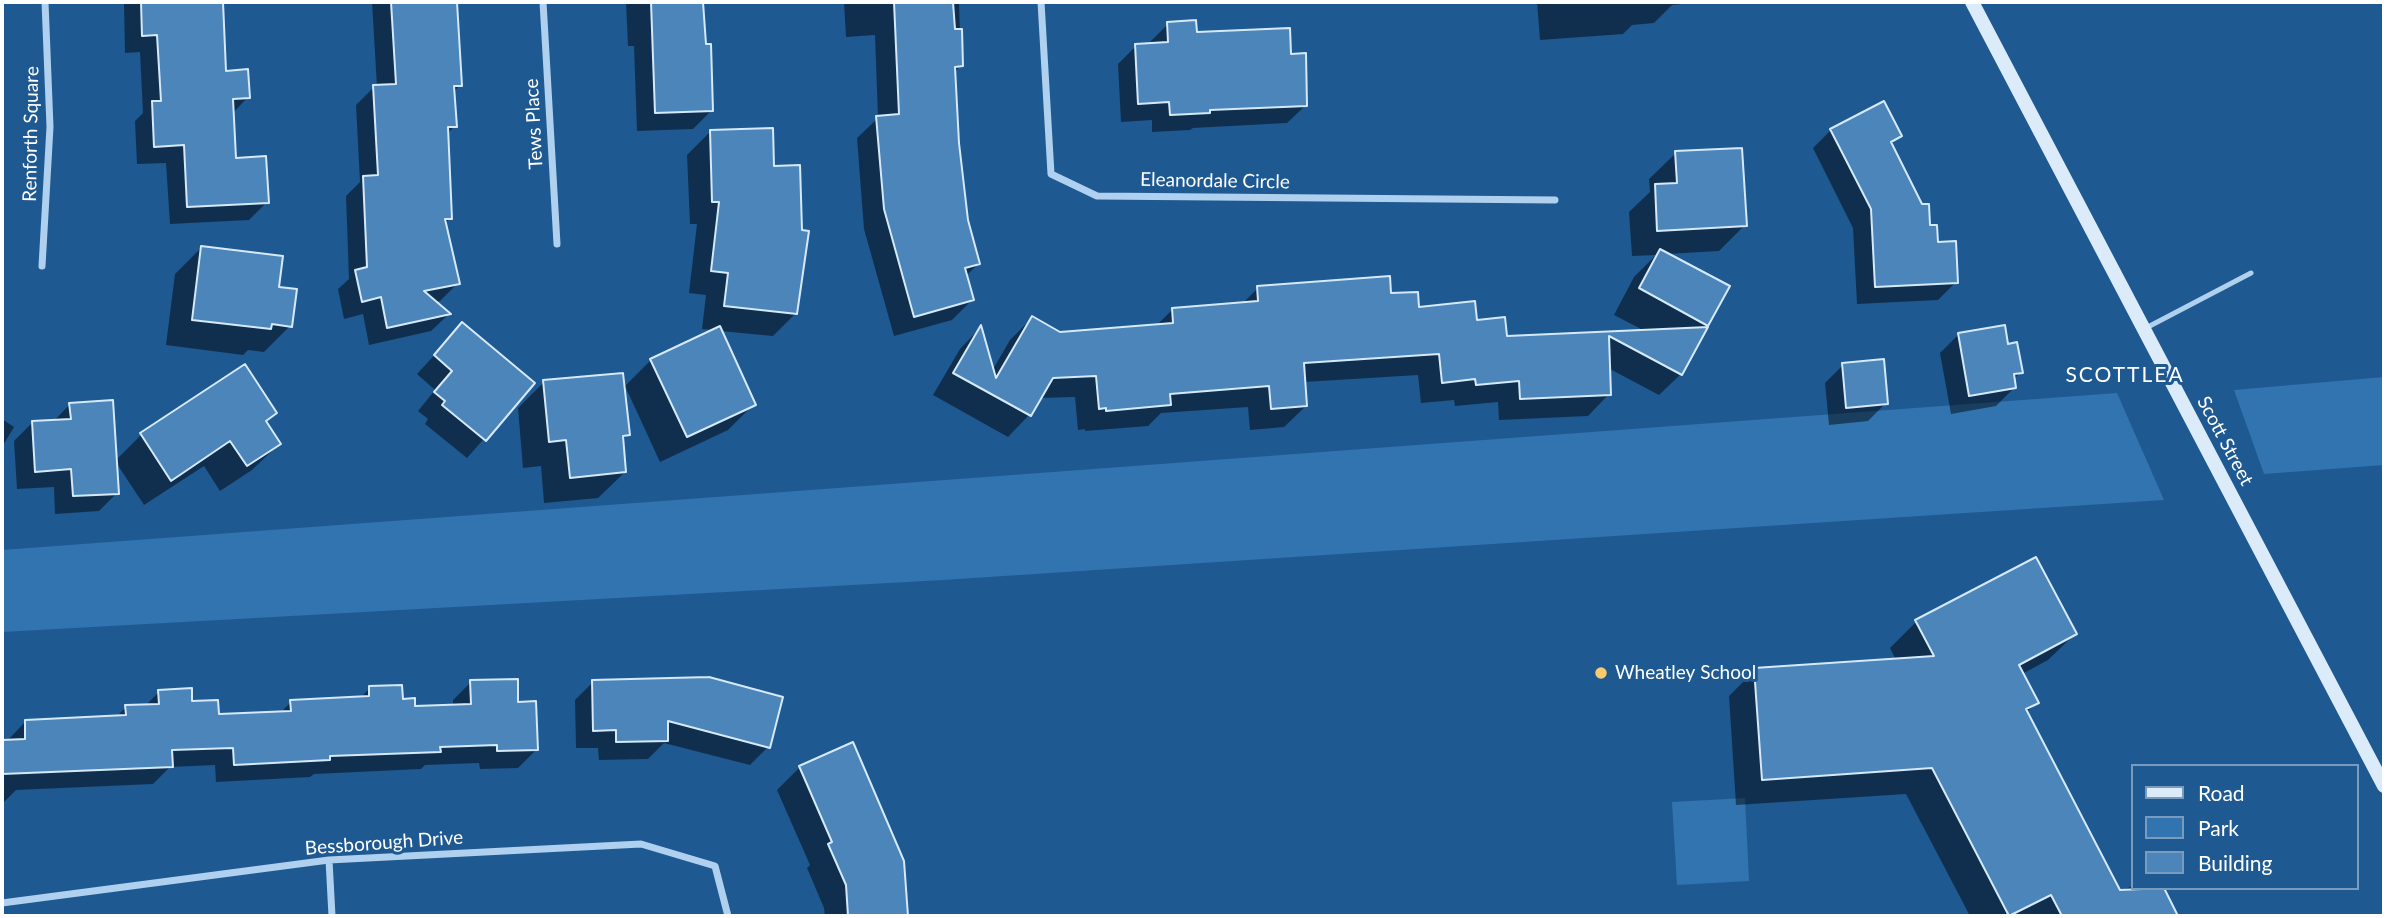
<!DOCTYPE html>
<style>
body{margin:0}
#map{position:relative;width:2386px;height:918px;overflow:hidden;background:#1e5992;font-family:Lato,sans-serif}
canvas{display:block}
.frame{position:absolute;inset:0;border:4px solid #fff;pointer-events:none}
.legend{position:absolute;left:2131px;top:764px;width:228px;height:126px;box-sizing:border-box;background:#1e5992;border:2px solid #789bbe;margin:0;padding:9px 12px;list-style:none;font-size:21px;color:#fff}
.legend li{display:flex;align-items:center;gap:14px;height:35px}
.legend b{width:35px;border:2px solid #789bbe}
</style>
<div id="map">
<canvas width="2386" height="918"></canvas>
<div class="frame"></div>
<ul class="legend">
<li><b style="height:9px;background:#dcebfa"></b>Road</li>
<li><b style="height:19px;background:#3274b0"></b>Park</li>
<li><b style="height:19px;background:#4b85ba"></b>Building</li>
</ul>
</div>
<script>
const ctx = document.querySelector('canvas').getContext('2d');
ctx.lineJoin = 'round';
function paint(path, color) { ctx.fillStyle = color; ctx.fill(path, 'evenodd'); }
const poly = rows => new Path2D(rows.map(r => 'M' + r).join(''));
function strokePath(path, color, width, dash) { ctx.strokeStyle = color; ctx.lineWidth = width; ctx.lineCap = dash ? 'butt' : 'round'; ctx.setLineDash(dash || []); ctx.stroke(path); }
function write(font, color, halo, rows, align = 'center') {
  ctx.font = font + ' Lato,sans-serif'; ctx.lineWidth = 6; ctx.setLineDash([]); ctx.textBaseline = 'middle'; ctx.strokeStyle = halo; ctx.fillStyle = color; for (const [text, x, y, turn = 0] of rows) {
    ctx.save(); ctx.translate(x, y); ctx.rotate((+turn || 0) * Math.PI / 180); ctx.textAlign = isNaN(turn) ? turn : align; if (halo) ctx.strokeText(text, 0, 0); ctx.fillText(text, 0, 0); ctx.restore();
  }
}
const green = poly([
 [2384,377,2384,465,2264,474,2234,390],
 [2117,393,2164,500,943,580,2,632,2,550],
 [1745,798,1749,881,1677,885,1672,802]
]);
const shadow = poly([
 [124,2,221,2,224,72,248,97,232,114,234,160,267,202,249,220,170,224,166,163,137,164,135,121,143,113,140,52,125,53],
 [372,2,455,2,460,85,453,93,455,126,447,134,451,218,444,224,458,283,440,301,435,302,449,314,431,331,369,345,363,314,344,319,338,289,349,279,346,196,360,182,356,105,374,87,377,87],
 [626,2,702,2,711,111,693,129,637,131,634,46,628,46],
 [844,2,959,2,961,65,954,73,958,143,966,221,978,264,965,277,972,300,952,320,894,336,864,229,857,138,878,118,875,35,846,37],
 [1537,2,1700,2,1672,5,1654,23,1632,25,1623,34,1540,40],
 [1168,24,1195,34,1290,56,1306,105,1287,123,1193,128,1190,130,1152,132,1152,120,1121,122,1118,64,1136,46,1150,45,1150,42],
 [1831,130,1899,135,1890,145,1936,244,1956,282,1938,300,1857,304,1853,228,1813,148],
 [710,132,772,168,796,313,773,336,720,331,754,404,728,430,660,462,625,386,651,360,716,330,702,329,706,295,689,293,697,224,690,224,687,155],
 [1676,153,1745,225,1719,251,1667,254,1707,325,1703,329,1681,374,1659,395,1608,368,1609,394,1588,416,1499,420,1498,402,1455,406,1454,400,1421,403,1418,375,1304,382,1306,406,1284,427,1250,430,1248,407,1161,413,1148,426,1085,431,1085,429,1078,430,1075,397,1039,398,1029,415,1008,437,933,395,960,349,980,328,992,371,1010,340,1032,318,1060,334,1156,326,1172,310,1242,304,1258,288,1389,295,1417,308,1475,321,1505,338,1645,331,1614,315,1634,277,1656,255,1632,256,1629,212,1650,192,1649,179],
 [201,248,277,288,290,326,264,352,248,350,243,355,166,345,175,274],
 [462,325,533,383,467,458,425,424,428,419,418,411,435,390,417,374],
 [1958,335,2007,346,2021,372,2013,380,2014,388,1996,406,1951,414,1940,353],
 [1843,365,1886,403,1868,421,1829,425,1825,383],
 [245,367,275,413,265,423,279,444,252,470,220,491,204,466,144,505,115,461,117,493,99,511,55,514,54,487,17,489,14,441,32,423,53,422,70,404,115,461,141,435],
 [544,382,628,434,621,441,625,472,598,498,544,503,541,466,523,468,518,408],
 [2,419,14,427,2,447],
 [2035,559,2075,634,2048,660,2022,674,2037,702,2026,713,2120,892,2132,886,2132,888,2162,888,2176,916,1970,916,1906,794,1736,805,1729,696,1755,670,1896,660,1890,648,1916,622],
 [471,682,517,704,536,750,518,768,480,769,479,763,425,765,421,769,314,774,310,777,216,782,215,765,170,767,153,784,16,790,2,804,2,742,7,741,25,722,115,718,126,707,145,706,159,692,191,702,217,716,280,713,291,702,360,698,370,688,413,708,453,706,453,700],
 [593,682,768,747,750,765,664,743,648,759,599,760,598,748,576,748,575,700],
 [800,767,903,862,906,916,825,916,824,908,807,868,810,865,777,790]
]);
const building = poly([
 [141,2,223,2,226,71,248,69,250,98,233,99,236,158,266,156,269,203,187,207,184,145,154,147,152,101,161,101,157,35,142,36,141,2],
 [391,2,457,2,462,86,454,86,457,127,448,127,452,219,445,219,460,284,424,291,451,314,387,328,381,297,362,302,355,270,367,267,363,176,378,175,373,85,396,84,391,2],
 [651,2,703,2,706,44,711,44,713,111,655,113,651,2],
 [894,2,953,2,955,29,962,29,963,66,955,67,959,143,968,220,980,264,965,268,974,300,914,317,884,209,876,116,899,114,894,2],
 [1196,20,1197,32,1290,28,1291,54,1306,53,1307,106,1210,110,1210,113,1170,115,1169,102,1138,104,1135,44,1168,42,1167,22,1196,20],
 [1884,101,1902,136,1891,142,1922,204,1929,204,1930,225,1937,225,1938,242,1956,241,1958,283,1875,287,1871,209,1830,129,1884,101],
 [773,128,774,166,800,165,802,230,809,231,797,314,724,306,728,273,711,271,719,202,712,202,710,130,773,128],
 [1742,148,1747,226,1657,231,1655,184,1677,183,1675,151,1742,148],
 [201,246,283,256,279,287,297,289,292,327,272,324,271,329,192,320,201,246],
 [1660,249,1730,286,1708,326,1639,288,1660,249],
 [1390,276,1391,293,1418,292,1419,307,1475,301,1477,320,1505,317,1507,336,1708,327,1682,375,1609,336,1611,395,1520,399,1519,381,1476,385,1475,379,1442,383,1439,354,1304,363,1307,406,1271,409,1269,386,1170,394,1171,405,1106,411,1106,408,1099,409,1096,376,1053,378,1031,416,953,373,981,325,996,378,1032,316,1060,332,1173,323,1172,308,1258,301,1257,286,1390,276],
 [462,322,535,383,486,441,442,405,445,401,434,392,452,371,434,355,462,322],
 [2005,325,2008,344,2017,342,2023,373,2014,374,2016,388,1969,396,1958,333,2005,325],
 [720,326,756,405,687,437,650,359,720,326],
 [1884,359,1888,404,1846,408,1842,363,1884,359],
 [245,364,277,413,266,421,281,444,247,466,230,441,171,481,140,433,245,364],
 [623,373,630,435,623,436,626,472,570,478,566,440,549,442,543,380,623,373],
 [113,400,119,494,73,496,71,469,35,472,32,421,71,419,69,403,113,400],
 [2036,557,2077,634,2019,665,2039,703,2026,709,2120,890,2164,888,2178,916,2062,916,2051,895,2009,916,1932,768,1762,780,1754,668,1934,656,1915,620,2036,557],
 [709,677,783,697,770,748,668,721,668,741,616,742,616,730,593,731,592,680,709,677],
 [518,679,518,702,536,701,538,750,497,751,497,745,440,747,441,752,330,756,330,760,234,765,233,748,172,750,173,767,2,774,2,740,25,739,25,720,126,715,125,705,159,704,158,690,192,688,192,701,218,700,219,714,291,711,290,700,369,696,369,686,402,685,403,699,415,698,415,706,471,704,470,680,518,679],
 [853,742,904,861,908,916,848,916,846,885,828,844,832,842,799,766,853,742]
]);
const lane = poly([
 [2144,329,2251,273]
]);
const street = poly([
 [543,2,557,244],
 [1041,2,1051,174,1097,196,1555,200],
 [42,266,50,127,45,2],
 [329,860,332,916],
 [2,903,329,860,641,844,715,866,728,916]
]);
const secondary = poly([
 [1972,2,2384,786]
]);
const markers = [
 [1601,673,7,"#fcc96f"]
];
const streetNames = [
 ["Tews Place",534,124,-93],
 ["Renforth Square",31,134,-89],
 ["Eleanordale Circle",1215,181,1],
 ["Scott Street",2225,441,62],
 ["Bessborough Drive",384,843,-4]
];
const poiNames = [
 ["Wheatley School",1615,673]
];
const neighbourhoodNames = [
 ["SCOTTLEA",2125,375]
];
paint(green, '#3274b0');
paint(shadow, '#0007');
paint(building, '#4b85ba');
strokePath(building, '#d5e9fa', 2);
strokePath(lane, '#afd0ee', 5);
strokePath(street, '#afd0ee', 7);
strokePath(secondary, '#dcebfa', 14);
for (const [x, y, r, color] of markers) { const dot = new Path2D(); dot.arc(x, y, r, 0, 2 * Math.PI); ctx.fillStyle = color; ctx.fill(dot); strokePath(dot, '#1e5992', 2.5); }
write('19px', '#fff', '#1e5992', streetNames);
write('19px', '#fff', '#1e5992', poiNames, 'left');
ctx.letterSpacing = '2px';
write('21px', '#fff', '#1e5992', neighbourhoodNames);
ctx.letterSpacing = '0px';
</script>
